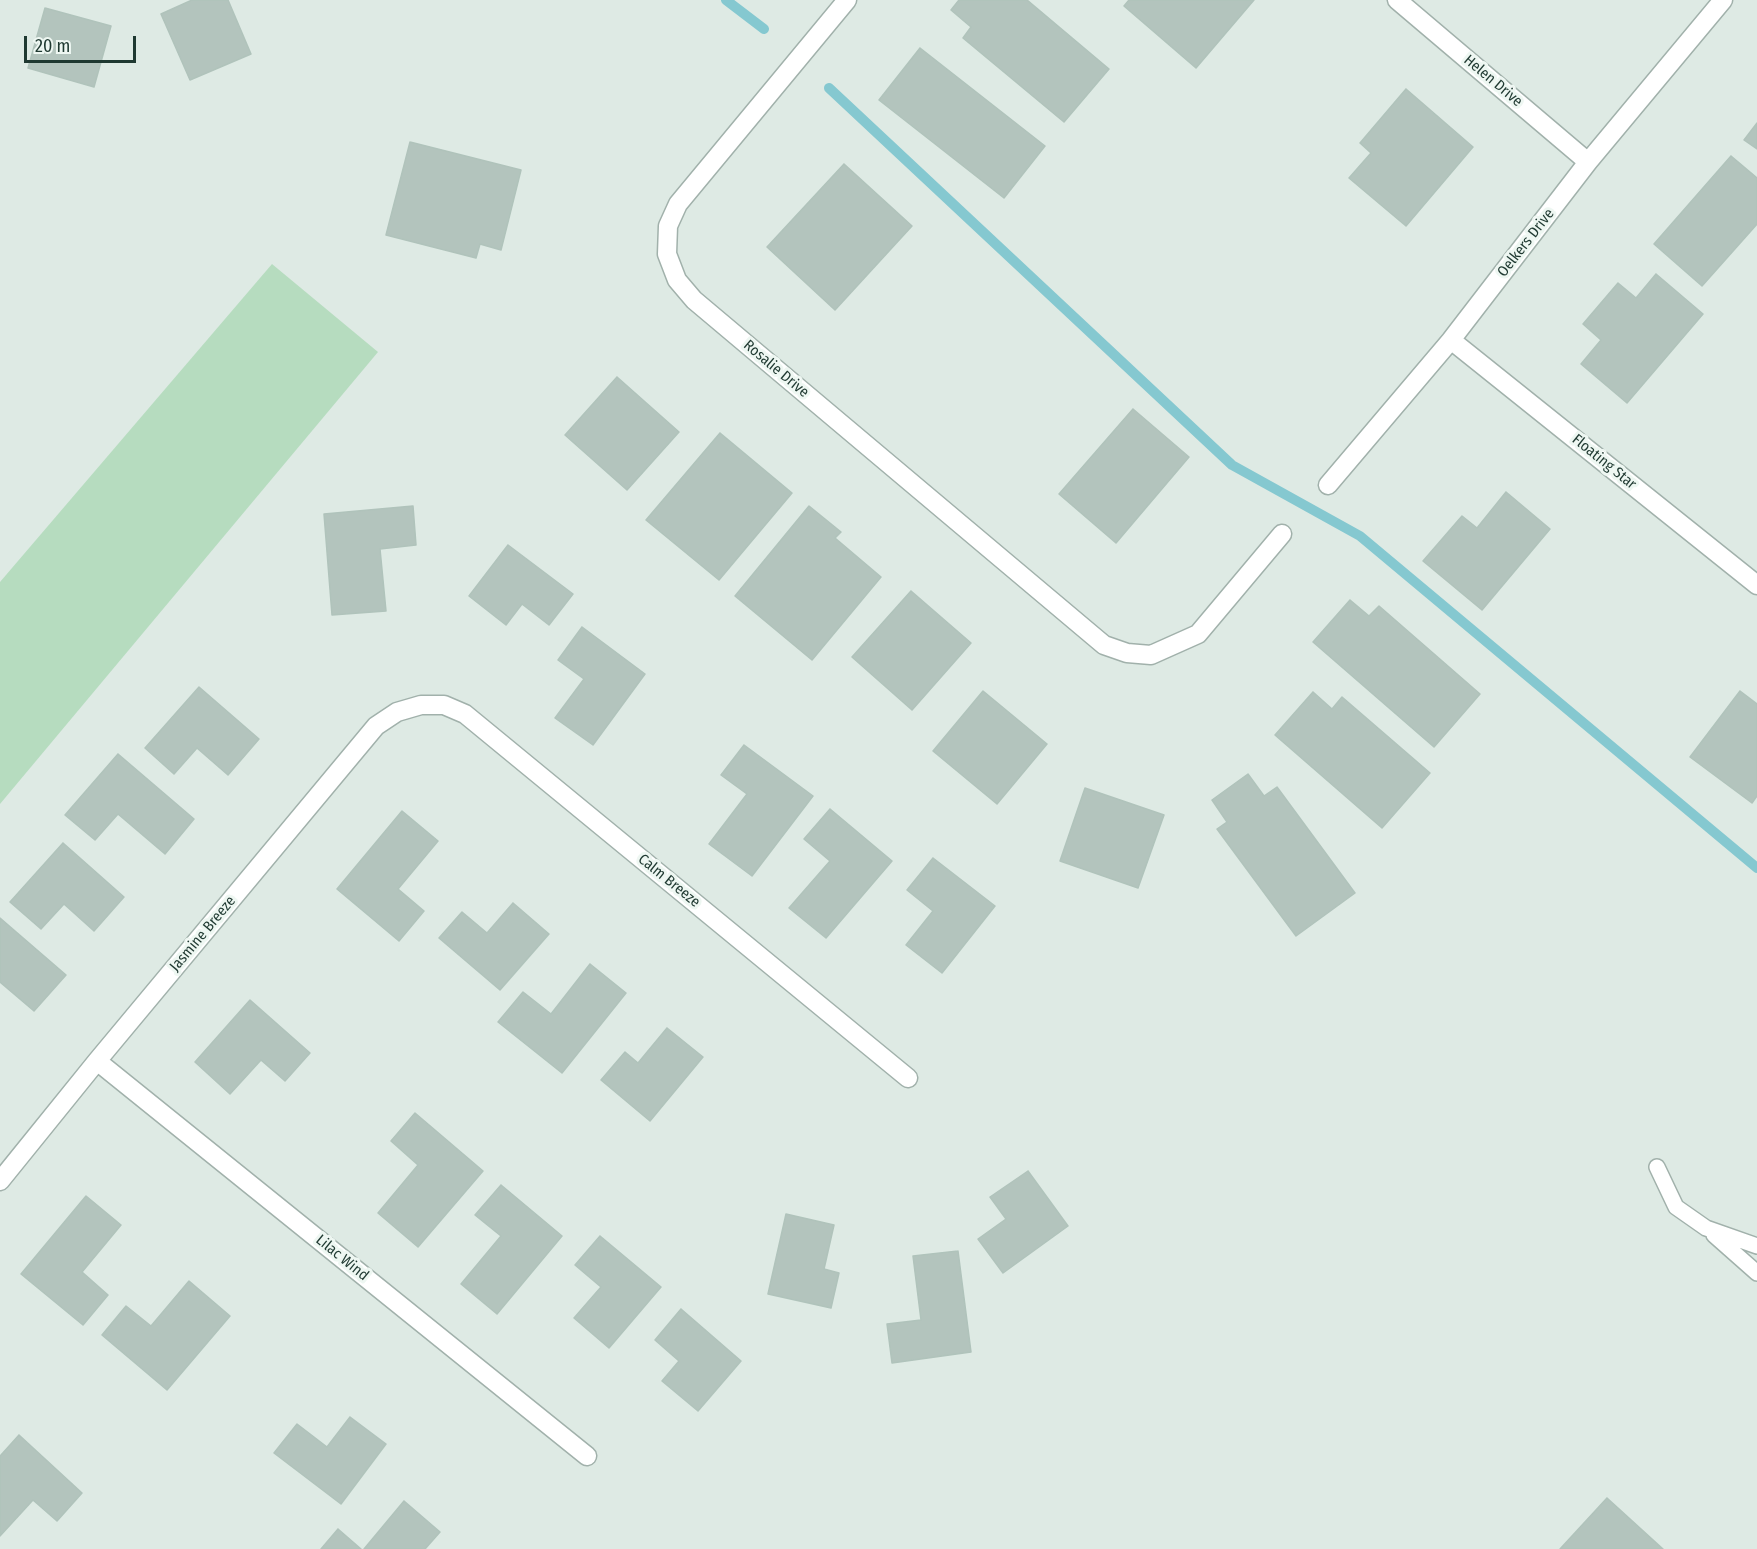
<!DOCTYPE html>
<style>
body{margin:0}
#map{position:relative;width:1757px;height:1549px;overflow:hidden;background:#deeae4;font-family:"Fira Sans Condensed",sans-serif}
canvas{display:block}
.scale{position:absolute;left:24px;top:36px;width:112px;height:27px;box-sizing:border-box;border:3px solid #1f3931;border-top:0;padding-left:8px;font-size:18px;line-height:21px;white-space:nowrap;color:#1f3931;-webkit-text-stroke:4px #eef7f2;paint-order:stroke}
</style>
<div id="map">
<canvas width="1757" height="1549"></canvas>
<div class="scale">20 m</div>
</div>
<script>
const ctx = document.querySelector('canvas').getContext('2d');
ctx.lineJoin = 'round';
function paint(path, color) { ctx.fillStyle = color; ctx.fill(path, 'evenodd'); }
const poly = rows => new Path2D(rows.map(r => 'M' + r).join(''));
function strokePath(path, color, width, dash) { ctx.strokeStyle = color; ctx.lineWidth = width; ctx.lineCap = dash ? 'butt' : 'round'; ctx.setLineDash(dash || []); ctx.stroke(path); }
function write(font, color, halo, rows, align = 'center') {
  ctx.font = font + ' "Fira Sans Condensed",sans-serif'; ctx.lineWidth = 6; ctx.setLineDash([]); ctx.textBaseline = 'middle'; ctx.strokeStyle = halo; ctx.fillStyle = color; for (const [text, x, y, turn = 0] of rows) {
    ctx.save(); ctx.translate(x, y); ctx.rotate((+turn || 0) * Math.PI / 180); ctx.textAlign = isNaN(turn) ? turn : align; if (halo) ctx.strokeText(text, 0, 0); ctx.fillText(text, 0, 0); ctx.restore();
  }
}
const green = poly([
 [272,264,378,352,0,804,0,582]
]);
const stream = poly([
 [726,0,764,29],
 [829,88,1232,465,1360,536,1757,868]
]);
const building = poly([
 [192,0,228,0,251,54,190,80,161,14,192,0],
 [959,0,1027,0,1109,69,1064,122,963,38,971,27,951,10,959,0],
 [1129,0,1254,0,1196,68,1124,6,1129,0],
 [45,8,111,26,94,87,28,68,45,8],
 [920,48,1045,146,1004,198,879,100,920,48],
 [1406,89,1473,147,1406,226,1349,178,1371,153,1360,143,1406,89],
 [1757,123,1757,149,1744,140,1757,123],
 [410,142,521,170,501,250,480,244,476,258,386,235,410,142],
 [1731,156,1757,178,1757,224,1702,286,1654,244,1731,156],
 [844,164,912,226,835,310,767,247,844,164],
 [1656,274,1703,314,1627,403,1581,364,1601,340,1583,324,1618,283,1636,298,1656,274],
 [617,377,679,432,627,490,565,435,617,377],
 [1133,409,1189,457,1116,543,1059,494,1133,409],
 [720,433,792,493,719,580,646,520,720,433],
 [1506,492,1550,529,1482,610,1423,561,1462,516,1477,528,1506,492],
 [413,506,416,545,380,549,386,611,332,615,324,514,413,506],
 [809,506,841,532,835,538,881,577,812,660,735,596,809,506],
 [508,545,573,594,549,625,522,604,506,625,469,596,508,545],
 [911,591,971,643,912,710,852,657,911,591],
 [1350,600,1369,616,1379,606,1480,694,1434,747,1313,642,1350,600],
 [582,627,645,674,593,745,555,718,584,679,558,660,582,627],
 [199,687,259,739,228,775,197,748,174,774,145,748,199,687],
 [983,691,1047,744,997,804,933,751,983,691],
 [1740,691,1757,704,1757,796,1752,803,1690,757,1740,691],
 [1313,692,1332,709,1342,697,1430,773,1382,828,1275,735,1313,692],
 [744,745,813,796,752,876,709,844,747,794,721,775,744,745],
 [118,754,194,819,165,854,118,814,95,840,65,815,118,754],
 [1248,774,1264,796,1277,787,1355,893,1296,936,1217,829,1227,822,1212,800,1248,774],
 [1085,788,1164,815,1138,888,1060,861,1085,788],
 [830,809,892,861,826,938,789,908,830,861,804,839,830,809],
 [402,811,438,841,398,889,424,911,399,941,337,889,402,811],
 [63,843,124,897,94,931,64,904,41,929,10,902,63,843],
 [933,858,995,906,942,973,906,945,933,911,907,890,933,858],
 [513,903,549,934,500,990,439,938,462,912,487,933,513,903],
 [0,918,66,975,34,1011,0,982,0,918],
 [590,964,626,993,562,1073,498,1022,523,992,551,1014,590,964],
 [250,1000,310,1053,285,1081,261,1060,230,1094,195,1062,250,1000],
 [667,1028,703,1057,650,1121,601,1080,625,1052,638,1063,667,1028],
 [415,1113,483,1171,418,1247,378,1213,418,1165,391,1141,415,1113],
 [1028,1171,1068,1226,1003,1273,978,1239,1006,1219,990,1197,1028,1171],
 [501,1185,562,1236,497,1314,461,1284,501,1236,475,1215,501,1185],
 [86,1196,121,1225,82,1272,108,1295,83,1325,21,1274,86,1196],
 [786,1214,834,1225,824,1269,839,1273,831,1308,768,1294,786,1214],
 [600,1236,661,1287,609,1348,574,1318,601,1287,575,1265,600,1236],
 [958,1251,971,1352,892,1363,887,1324,921,1320,913,1256,958,1251],
 [189,1281,230,1316,167,1390,102,1335,126,1306,151,1326,189,1281],
 [681,1309,741,1361,698,1411,662,1381,679,1361,655,1340,681,1309],
 [350,1417,386,1444,341,1504,274,1453,297,1424,327,1447,350,1417],
 [19,1435,82,1493,57,1521,33,1500,0,1536,0,1456,19,1435],
 [1607,1498,1663,1549,1560,1549,1607,1498],
 [404,1501,440,1532,425,1549,364,1549,404,1501],
 [338,1529,361,1549,321,1549,338,1529]
]);
const lane = poly([
 [1657,1167,1676,1207,1706,1228,1757,1246],
 [1714,1235,1757,1273]
]);
const street = poly([
 [847,0,678,204,668,226,667,254,677,280,694,300,1104,645,1127,653,1151,655,1198,634,1282,534],
 [1397,0,1588,162],
 [1451,340,1757,585],
 [1328,485,1451,340,1588,162,1723,0],
 [97,1061,587,1456],
 [0,1181,97,1061,376,726,397,712,421,705,444,705,465,714,908,1078]
]);
const streetNames = [
 ["Helen Drive",1493,81,40],
 ["Oelkers Drive",1526,243,-52],
 ["Rosalie Drive",776,369,40],
 ["Floating Star",1604,462,39],
 ["Calm Breeze",669,881,39],
 ["Jasmine Breeze",203,934,-50],
 ["Lilac Wind",342,1258,39]
];
paint(green, '#b6dcbf');
strokePath(stream, '#85c8d0', 10);
paint(building, '#b3c4bd');
strokePath(building, '#b0c3bb', 1.5);
strokePath(lane, '#a1b1ab', 18);
strokePath(street, '#a1b1ab', 21);
strokePath(lane, '#fff', 15);
strokePath(street, '#fff', 18);
write('15px', '#1f3931', '#eef7f2', streetNames);
</script>
